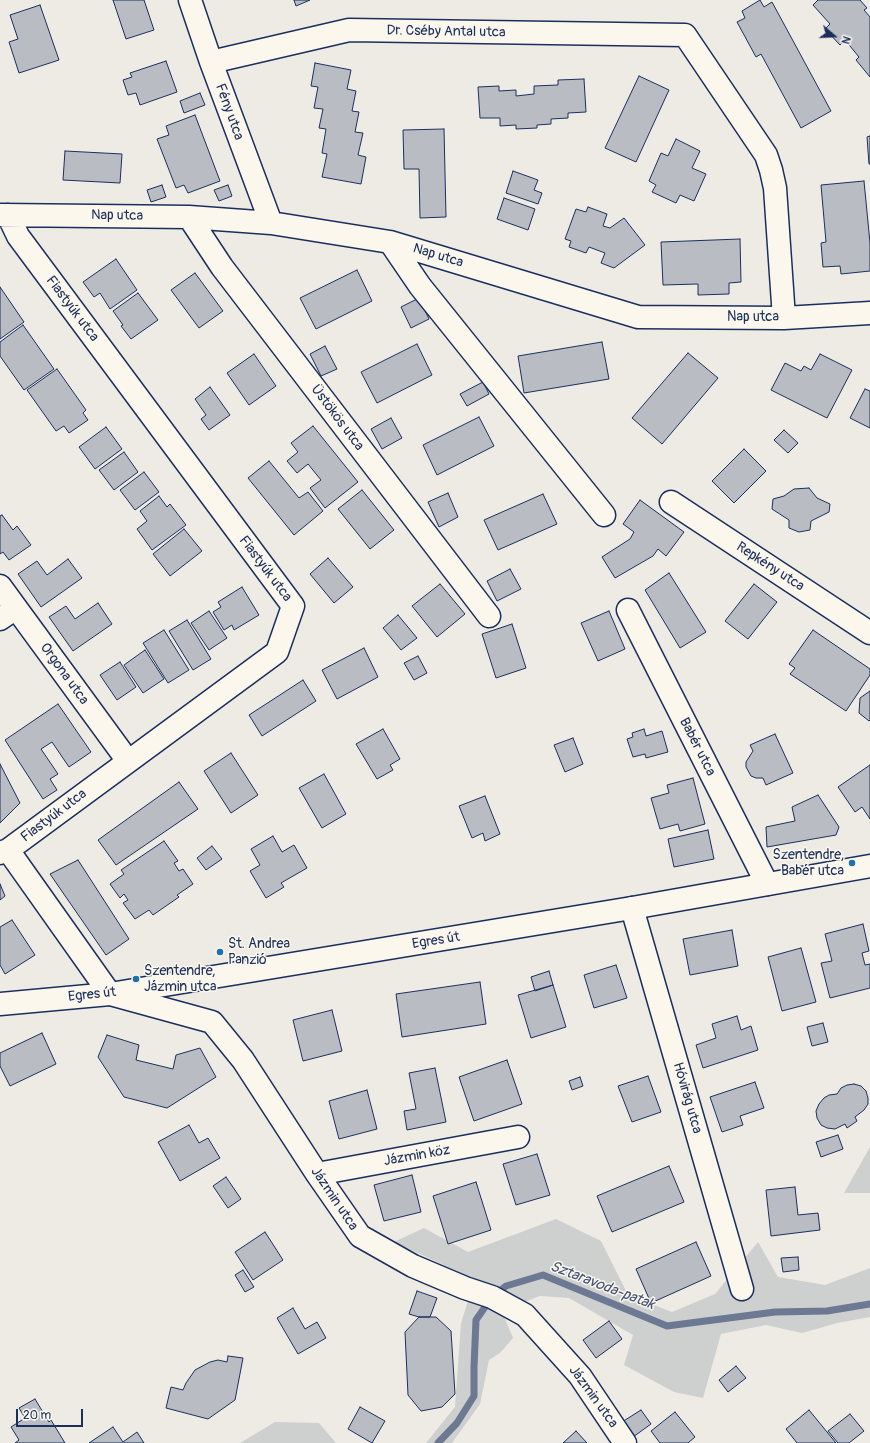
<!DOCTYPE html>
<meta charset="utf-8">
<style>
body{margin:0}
#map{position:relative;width:870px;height:1443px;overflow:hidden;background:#eeebe4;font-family:Pangolin,sans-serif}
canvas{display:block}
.north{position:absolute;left:814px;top:16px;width:40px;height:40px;-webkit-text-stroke:3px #fbf7ec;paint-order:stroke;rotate:109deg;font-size:11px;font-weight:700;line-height:16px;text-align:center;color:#1b2f5e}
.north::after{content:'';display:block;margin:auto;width:14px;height:18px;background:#1b2f5e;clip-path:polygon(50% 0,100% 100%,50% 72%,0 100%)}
.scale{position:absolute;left:16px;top:1409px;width:67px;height:18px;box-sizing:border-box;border:2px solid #1b2f5e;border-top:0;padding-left:5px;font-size:12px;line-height:14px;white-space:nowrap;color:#1b2f5e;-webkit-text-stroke:3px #fbf7ec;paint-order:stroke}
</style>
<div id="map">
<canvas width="870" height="1443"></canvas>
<div class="north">N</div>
<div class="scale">20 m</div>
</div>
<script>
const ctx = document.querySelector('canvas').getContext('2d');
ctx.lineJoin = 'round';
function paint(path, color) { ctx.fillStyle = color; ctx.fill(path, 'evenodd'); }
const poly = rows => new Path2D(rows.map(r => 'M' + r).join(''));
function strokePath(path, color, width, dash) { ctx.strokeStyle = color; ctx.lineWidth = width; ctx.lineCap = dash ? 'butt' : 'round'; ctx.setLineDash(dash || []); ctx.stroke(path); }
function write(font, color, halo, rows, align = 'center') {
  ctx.font = font + ' Pangolin,sans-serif'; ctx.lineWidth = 3; ctx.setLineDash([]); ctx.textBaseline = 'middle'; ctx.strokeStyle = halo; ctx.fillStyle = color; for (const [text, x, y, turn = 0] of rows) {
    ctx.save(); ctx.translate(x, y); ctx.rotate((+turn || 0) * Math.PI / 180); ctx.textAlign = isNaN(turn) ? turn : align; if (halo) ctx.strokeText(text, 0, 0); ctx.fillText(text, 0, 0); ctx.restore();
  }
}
const green = poly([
 [870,1147,870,1193,844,1193],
 [556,1219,601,1241,628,1295,672,1312,715,1294,758,1242,778,1277,825,1285,870,1268,870,1317,837,1323,802,1333,766,1325,721,1334,703,1398,674,1392,624,1365,633,1335,569,1298,540,1296,524,1302,394,1242,424,1228,468,1252],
 [469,1298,503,1314,513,1338,500,1353,489,1360,480,1404,452,1443,426,1443,455,1407,461,1323],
 [275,1422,319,1423,336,1443,240,1443]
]);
const stream = poly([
 [438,1443,457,1423,474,1396,474,1367,476,1320,492,1297,506,1286,543,1275,667,1326,775,1312,827,1311,870,1304]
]);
const building = poly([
 [113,0,144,0,154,30,126,39,113,0],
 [294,0,310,0,296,6,294,0],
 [760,0,764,7,772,2,831,111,801,128,761,54,756,57,737,22,745,18,742,11,760,0],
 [818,0,860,0,867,8,864,10,870,17,870,77,856,60,859,57,845,40,840,45,825,29,830,24,813,5,818,0],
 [40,5,59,60,19,73,9,42,18,39,10,15,40,5],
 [166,61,177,92,140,105,136,93,128,95,123,80,132,77,130,73,166,61],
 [315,63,351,70,347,89,356,91,352,111,359,112,355,132,363,133,358,155,366,157,361,184,322,177,327,154,322,153,326,129,319,128,323,109,314,108,318,87,311,86,315,63],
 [639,76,669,90,636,162,605,148,639,76],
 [584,79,586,112,568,113,568,118,551,119,551,124,537,125,537,128,516,129,516,125,500,126,500,118,480,118,478,87,499,86,499,91,516,90,516,96,534,94,534,86,558,85,558,80,584,79],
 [200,93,205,105,184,113,180,101,200,93],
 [195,115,220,181,188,193,184,185,176,188,157,139,169,135,166,126,195,115],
 [444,129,446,217,420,218,419,169,404,169,403,130,444,129],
 [870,136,870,164,869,164,867,137,870,136],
 [676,139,700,151,692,168,706,174,694,201,680,195,676,203,652,192,656,185,649,181,661,153,668,156,676,139],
 [65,151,122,154,120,183,63,180,65,151],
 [513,171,538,180,534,190,542,193,538,204,506,193,513,171],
 [864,181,870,243,870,271,841,274,840,266,823,267,821,243,826,242,821,185,864,181],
 [162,185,166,197,151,202,147,190,162,185],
 [228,185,232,196,219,201,214,190,228,185],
 [504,198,535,209,528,230,497,219,504,198],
 [588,207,607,214,603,226,610,228,624,218,645,245,614,268,601,263,605,253,589,247,586,253,569,247,571,241,565,239,576,209,586,212,588,207],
 [740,239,741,282,729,283,729,294,698,295,698,284,663,285,661,242,740,239],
 [116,259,137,290,110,309,100,293,94,297,83,282,116,259],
 [357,270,372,301,316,329,300,298,357,270],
 [195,273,223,311,199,328,171,290,195,273],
 [0,287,24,322,0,339,0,287],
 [138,293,158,320,131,339,121,326,123,325,113,311,138,293],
 [419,298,429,319,411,328,401,307,419,298],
 [23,325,54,369,24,390,0,356,0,342,23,325],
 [602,342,609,379,524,393,518,356,602,342],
 [417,344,432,375,377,403,361,372,417,344],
 [325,346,337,369,321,376,310,354,325,346],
 [688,353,718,378,662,444,632,418,688,353],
 [254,354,276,386,249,405,227,373,254,354],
 [820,354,852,370,827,418,771,390,785,363,801,371,804,366,811,370,820,354],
 [57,369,86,410,83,413,88,420,69,433,64,426,56,431,27,390,57,369],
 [483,382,489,394,467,406,460,394,483,382],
 [210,387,230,415,209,430,201,419,206,415,195,399,210,387],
 [865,389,870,391,870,428,850,418,865,389],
 [479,417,494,446,437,475,423,445,479,417],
 [391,418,402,438,382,449,371,429,391,418],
 [313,426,358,482,325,508,310,488,321,480,308,464,297,473,287,461,298,452,291,443,313,426],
 [106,427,122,449,95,469,79,447,106,427],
 [784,430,798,443,788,453,774,440,784,430],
 [744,449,766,471,734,503,712,481,744,449],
 [124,452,138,472,114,490,99,470,124,452],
 [269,461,299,498,308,492,323,511,294,535,248,478,269,461],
 [144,472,159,492,135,510,120,490,144,472],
 [809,488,817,498,830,504,829,512,811,521,810,530,799,532,789,528,789,520,772,509,773,499,784,496,794,489,809,488],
 [362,490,394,530,370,549,338,509,362,490],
 [448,493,458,517,439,527,428,502,448,493],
 [543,494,557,524,498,550,484,520,543,494],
 [159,496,167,507,170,504,186,525,152,550,137,529,147,521,140,511,159,496],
 [640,500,684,532,666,556,658,549,653,556,615,578,602,557,630,539,634,532,623,524,640,500],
 [2,515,13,530,17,526,31,545,9,560,3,552,0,554,0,516,2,515],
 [184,529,202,551,170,576,153,554,184,529],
 [328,558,353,587,334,603,310,574,328,558],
 [68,559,82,578,41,607,18,574,37,561,47,575,68,559],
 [510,569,521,589,497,601,487,581,510,569],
 [669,573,706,632,680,648,645,590,669,573],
 [440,584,465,614,437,637,412,606,440,584],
 [754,584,777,602,748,639,725,621,754,584],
 [242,587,259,615,234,630,232,625,224,630,213,612,221,607,218,602,242,587],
 [98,603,112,624,73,651,49,617,66,606,75,619,98,603],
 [209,611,227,638,209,650,191,623,209,611],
 [609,611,625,649,598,661,581,623,609,611],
 [398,615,417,638,401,650,383,628,398,615],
 [187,620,211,659,193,670,169,631,187,620],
 [512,624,526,668,496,678,482,634,512,624],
 [164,630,189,670,168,683,143,643,164,630],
 [813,630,870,669,870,675,846,711,790,674,795,668,789,664,813,630],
 [364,648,378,677,337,699,322,670,364,648],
 [145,650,164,679,143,693,124,665,145,650],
 [418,656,427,673,414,680,404,663,418,656],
 [120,662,136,687,117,700,100,675,120,662],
 [303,680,316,701,262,736,249,715,303,680],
 [870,691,870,720,869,721,859,713,860,698,870,691],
 [58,704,91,752,69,767,52,742,41,749,58,774,50,779,57,790,43,799,5,740,58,704],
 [383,729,400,759,390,765,393,770,377,779,356,744,383,729],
 [644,729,646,736,662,731,668,752,646,758,645,754,633,757,627,739,633,737,632,733,644,729],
 [775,734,793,773,766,785,763,778,756,778,751,776,746,767,746,762,753,751,750,745,775,734],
 [573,738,583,764,565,772,554,745,573,738],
 [231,753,258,795,231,813,204,771,231,753],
 [0,764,20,803,0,823,0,764],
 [870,765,870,819,862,807,855,812,838,787,870,765],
 [324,774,346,814,322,828,299,788,324,774],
 [693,778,705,824,680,831,678,824,660,829,651,798,669,793,667,785,693,778],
 [179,782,198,809,116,865,98,840,179,782],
 [818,795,839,827,836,835,767,847,766,827,795,821,792,807,818,795],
 [485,796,500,834,485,841,483,833,472,838,459,806,485,796],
 [708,830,714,859,674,867,668,839,708,830],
 [273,836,282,852,294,845,307,868,281,883,284,887,266,898,250,871,260,865,251,849,273,836],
 [164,841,178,861,174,863,179,871,183,869,193,884,177,895,179,897,153,915,149,910,135,919,123,903,128,900,124,894,120,898,110,884,124,874,121,870,164,841],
 [212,846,222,859,206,870,197,858,212,846],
 [78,860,129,939,106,955,50,874,78,860],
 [0,884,5,896,0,900,0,884],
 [12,920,35,955,5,974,0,965,0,927,12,920],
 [863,924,869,951,862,953,865,965,870,964,870,988,830,998,821,963,832,961,825,934,863,924],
 [732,930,738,966,690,975,683,939,732,930],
 [801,948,816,1002,782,1011,768,957,801,948],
 [616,965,627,998,594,1008,584,975,616,965],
 [549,971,553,985,535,991,531,977,549,971],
 [480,982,486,1024,402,1037,396,994,480,982],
 [553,985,566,1027,531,1038,518,995,553,985],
 [332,1010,342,1051,303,1061,293,1020,332,1010],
 [737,1016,741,1030,751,1026,758,1050,703,1068,696,1045,716,1038,712,1024,737,1016],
 [823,1023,828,1042,812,1046,807,1027,823,1023],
 [42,1033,56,1064,10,1086,0,1066,0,1053,42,1033],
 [107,1035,139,1045,136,1060,173,1069,176,1055,200,1048,216,1077,167,1108,124,1097,98,1057,107,1035],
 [507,1060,522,1104,474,1121,459,1077,507,1060],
 [435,1068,446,1122,407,1130,404,1111,416,1109,409,1073,435,1068],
 [648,1076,661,1112,632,1122,618,1086,648,1076],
 [580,1077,583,1086,572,1090,569,1081,580,1077],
 [755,1082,764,1108,740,1116,743,1125,722,1132,710,1097,755,1082],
 [854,1084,861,1086,866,1091,868,1098,868,1104,864,1110,855,1117,857,1121,847,1128,845,1124,835,1129,827,1128,821,1125,817,1118,816,1111,819,1104,824,1098,829,1095,837,1094,841,1088,847,1085,854,1084],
 [367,1090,377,1129,339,1139,329,1101,367,1090],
 [189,1125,199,1143,208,1138,220,1158,180,1181,158,1142,189,1125],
 [838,1135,843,1149,821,1157,816,1142,838,1135],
 [537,1154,550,1195,516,1205,503,1164,537,1154],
 [669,1166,684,1202,612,1232,597,1196,669,1166],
 [412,1175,421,1212,384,1221,374,1185,412,1175],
 [226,1177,241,1199,228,1208,213,1186,226,1177],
 [476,1182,491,1230,448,1244,433,1196,476,1182],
 [795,1187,798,1215,818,1213,820,1230,771,1236,766,1190,795,1187],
 [265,1232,283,1260,253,1280,235,1252,265,1232],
 [696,1242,711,1276,651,1303,636,1269,696,1242],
 [798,1257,799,1270,783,1272,781,1258,798,1257],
 [243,1270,254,1287,245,1292,235,1275,243,1270],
 [417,1291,437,1298,430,1317,419,1317,409,1314,417,1291],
 [293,1308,305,1329,317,1322,326,1338,298,1354,277,1318,293,1308],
 [419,1317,436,1317,451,1331,455,1394,442,1407,421,1411,408,1395,405,1332,419,1317],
 [609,1321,622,1339,596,1358,583,1340,609,1321],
 [228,1356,243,1358,235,1400,208,1419,166,1408,171,1387,183,1390,186,1383,195,1370,210,1362,218,1360,227,1362,228,1356],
 [736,1366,746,1378,728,1392,719,1380,736,1366],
 [35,1399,49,1422,51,1420,65,1443,15,1443,19,1440,11,1427,25,1418,19,1408,35,1399],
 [360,1407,385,1421,372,1443,348,1429,360,1407],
 [641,1410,651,1424,633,1437,622,1422,641,1410],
 [809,1410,836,1443,797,1443,786,1429,809,1410],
 [675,1412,695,1437,688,1443,660,1443,651,1431,675,1412],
 [850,1414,864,1431,849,1443,838,1443,828,1431,850,1414],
 [113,1427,123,1442,137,1432,144,1443,89,1443,113,1427],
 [576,1431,587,1443,563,1443,576,1431]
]);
const minor = poly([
 [190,0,211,62,271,223],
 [211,62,349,30,685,35,766,155,771,170,775,188,784,318],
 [0,215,189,217,271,223,390,242,638,317,784,318,870,313],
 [189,217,222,267,489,616],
 [390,242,420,286,604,515],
 [671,502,870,633],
 [0,586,128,761],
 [628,610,767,884],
 [0,619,16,608],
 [8,850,110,994,212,1022,243,1060,317,1174,360,1236,413,1266,465,1288,492,1297,525,1315,580,1376,625,1443],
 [0,853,8,850,277,652,293,606,18,236,8,215],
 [632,908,742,1289],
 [317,1174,518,1137]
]);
const tertiary = poly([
 [0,1004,110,994,632,908,870,866]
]);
const markers = [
 [852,863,4,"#1f6fb2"],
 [220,952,4,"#1f6fb2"],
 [136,979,4,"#1f6fb2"]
];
const streetNames = [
 ["Dr. Cséby Antal utca",446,32,1],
 ["Fény utca",229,112,70],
 ["Nap utca",117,216,1],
 ["Nap utca",438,256,17],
 ["Fiastyúk utca",72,309,53],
 ["Nap utca",753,317],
 ["Üstökös utca",337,418,53],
 ["Repkény utca",770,567,33],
 ["Fiastyúk utca",265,569,53],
 ["Orgona utca",64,674,54],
 ["Babér utca",697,747,63],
 ["Fiastyúk utca",54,816,-37],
 ["Egres út",436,941,-9],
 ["Egres út",92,995,-6],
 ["Hóvirág utca",687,1098,74],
 ["Jázmin köz",417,1156,-10],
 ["Jázmin utca",334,1199,56],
 ["Jázmin utca",593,1397,54]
];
const poiNames = [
 ["Szentendre,",844,855,"right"],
 ["Babér utca",844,871,"right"],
 ["St. Andrea",228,944],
 ["Panzió",228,960],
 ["Szentendre,",144,971],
 ["Jázmin utca",144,987]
];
const waterNames = [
 ["Sztaravoda-patak",602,1286,21]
];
paint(green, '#cecfcf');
strokePath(stream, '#6d7892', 7);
paint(building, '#b9bcc3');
strokePath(building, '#1b2f5e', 1);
strokePath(minor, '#1b2f5e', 25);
strokePath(tertiary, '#1b2f5e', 25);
strokePath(minor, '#fbf7ec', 22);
strokePath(tertiary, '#fbf7ec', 22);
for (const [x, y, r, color] of markers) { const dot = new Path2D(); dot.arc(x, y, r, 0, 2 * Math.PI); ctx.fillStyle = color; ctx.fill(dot); strokePath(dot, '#fbf7ec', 1.5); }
write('14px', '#1b2f5e', '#fbf7ec', streetNames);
write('14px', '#1b2f5e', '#fbf7ec', poiNames, 'left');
write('italic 15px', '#445378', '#fbf7ec', waterNames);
</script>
